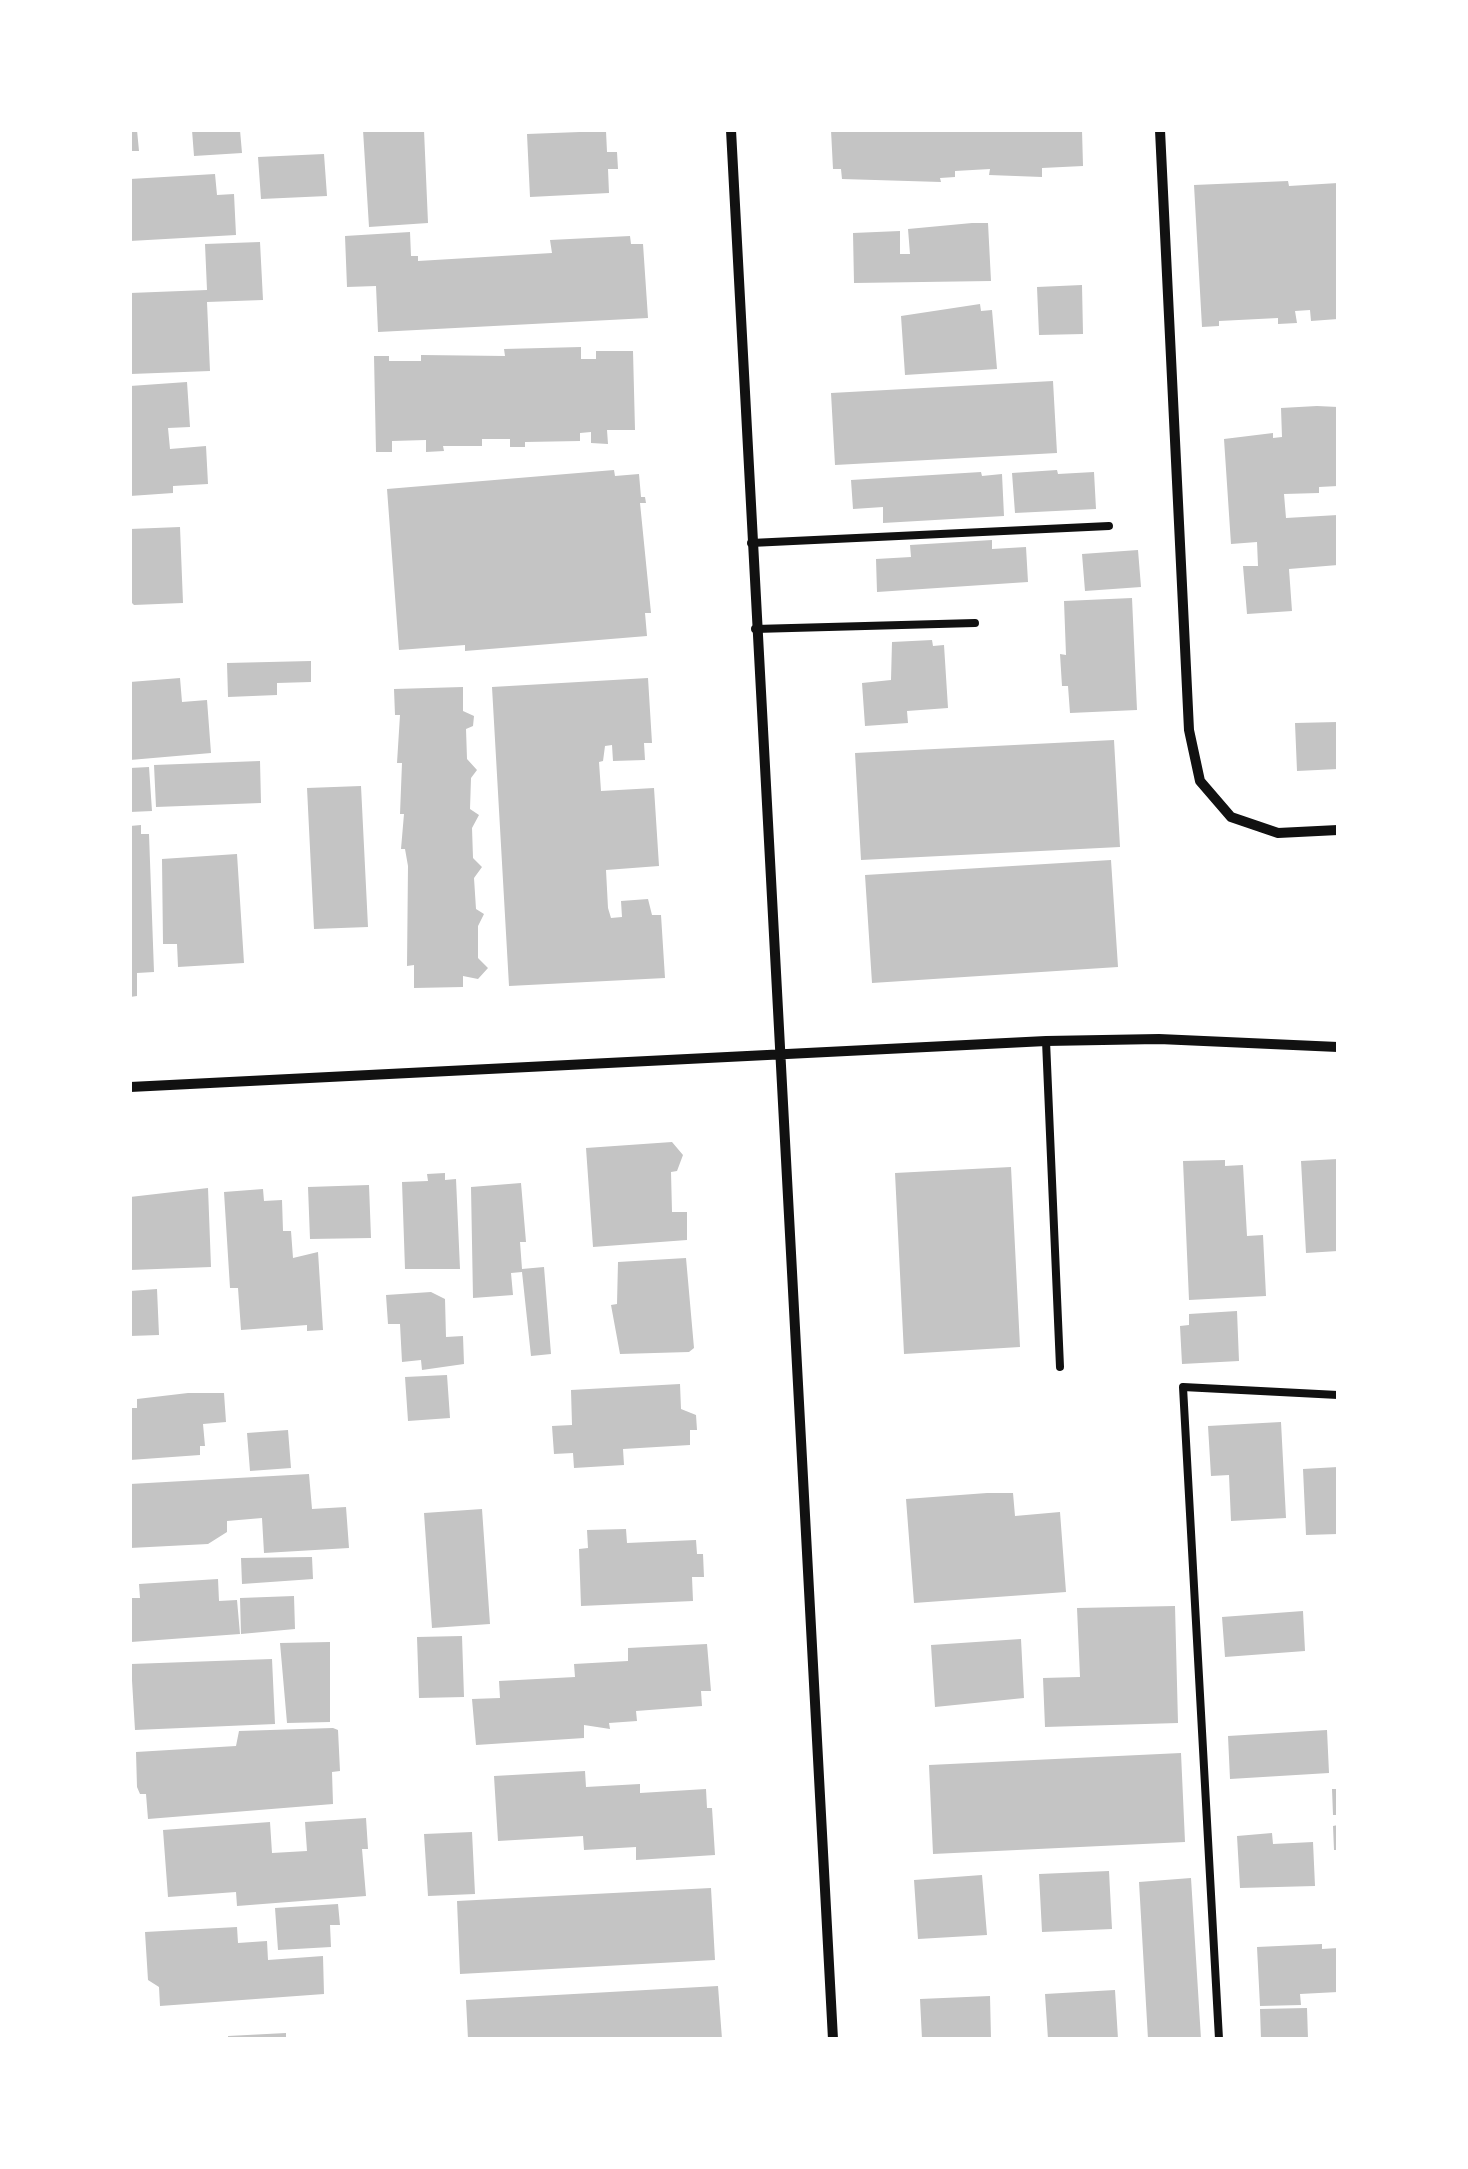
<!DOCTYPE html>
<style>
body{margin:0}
#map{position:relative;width:1468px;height:2169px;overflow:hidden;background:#fff;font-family:"Source Serif 4",serif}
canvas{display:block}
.frame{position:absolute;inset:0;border:132px solid #fff;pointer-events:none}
</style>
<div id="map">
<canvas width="1468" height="2169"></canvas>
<div class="frame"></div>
</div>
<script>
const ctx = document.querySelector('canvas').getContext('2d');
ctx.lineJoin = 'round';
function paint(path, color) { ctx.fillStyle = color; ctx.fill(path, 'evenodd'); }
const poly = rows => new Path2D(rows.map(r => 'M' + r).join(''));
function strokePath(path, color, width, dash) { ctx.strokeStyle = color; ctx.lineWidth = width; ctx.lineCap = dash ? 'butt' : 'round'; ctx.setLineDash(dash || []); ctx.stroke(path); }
const building = poly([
 [130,130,137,130,139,151,130,151],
 [192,130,240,130,242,153,194,156],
 [363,130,424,130,428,223,369,227],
 [831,130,1082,130,1083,166,1042,168,1042,177,989,175,990,169,955,171,955,177,940,178,941,182,842,179,841,169,833,169],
 [606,131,607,152,617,152,618,169,608,169,609,193,530,197,527,134],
 [324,154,327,196,261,199,258,157],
 [215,174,217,195,234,194,236,235,130,241,130,179],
 [1288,181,1289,186,1338,183,1338,319,1311,321,1310,310,1295,311,1297,323,1278,324,1278,318,1219,321,1219,326,1202,327,1194,185],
 [972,223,988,223,991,281,854,283,853,233,900,231,900,254,910,254,908,229],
 [410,232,411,256,418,256,418,261,552,253,550,240,630,236,631,244,643,244,648,318,378,332,376,286,347,287,345,236],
 [260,242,263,300,207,302,210,371,131,374,130,293,207,290,205,244],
 [1082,285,1083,334,1039,335,1037,287],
 [980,304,981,311,992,310,997,369,905,375,901,316],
 [581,347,581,359,596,359,596,351,633,351,635,430,607,430,608,444,591,443,591,432,580,433,580,441,525,442,525,447,510,447,510,439,482,439,482,446,443,446,444,451,426,452,426,440,392,441,392,452,376,452,374,356,389,356,389,361,421,361,421,355,505,356,504,349],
 [1053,381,1057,453,835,465,831,393],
 [187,382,190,427,168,428,170,449,206,446,208,484,173,486,173,493,130,496,130,386],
 [1317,406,1338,407,1338,486,1319,487,1319,493,1284,494,1286,518,1338,515,1338,565,1289,569,1292,611,1247,614,1243,566,1258,566,1257,542,1231,544,1224,439,1273,433,1273,438,1282,437,1281,408],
 [614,470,615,476,639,474,641,497,645,497,646,503,640,503,651,613,645,613,647,636,465,651,465,645,399,650,387,489],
 [1057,470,1058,474,1094,472,1096,509,1015,513,1012,473],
 [981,472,982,476,1002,474,1004,516,883,523,883,507,853,509,851,480],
 [180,527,183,603,134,605,130,601,130,529],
 [992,540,992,549,1026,547,1028,582,877,592,876,559,911,557,910,545],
 [1138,550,1141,587,1085,591,1082,554],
 [1132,598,1137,710,1070,713,1068,686,1062,686,1060,654,1066,655,1064,601],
 [932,640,933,646,944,645,948,708,907,711,908,723,865,726,862,683,891,680,892,642],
 [311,661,311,682,277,683,277,695,228,697,227,663],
 [180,678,182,702,207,700,211,753,130,760,130,682],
 [648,678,652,743,644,743,645,760,613,761,612,745,605,746,603,761,599,762,601,791,654,788,659,866,606,870,608,908,611,918,622,917,621,901,648,899,652,915,661,915,665,978,509,986,492,687],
 [463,687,463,711,474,716,473,726,466,729,467,759,477,770,471,778,470,809,479,815,472,828,473,858,482,867,474,878,476,909,484,914,478,926,478,958,488,968,478,979,463,976,463,987,414,988,414,965,407,966,408,866,405,849,401,849,404,814,400,814,402,763,397,763,400,715,395,715,394,689],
 [1338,722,1338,769,1297,771,1295,723],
 [1114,740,1120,847,861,860,855,753],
 [260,761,261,803,156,807,154,765],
 [149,767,152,811,130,812,130,768],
 [361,786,368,927,314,929,307,788],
 [141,825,141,834,149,834,154,972,137,973,137,996,130,997,130,826],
 [237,854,244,963,178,967,177,944,163,944,162,859],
 [1111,860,1118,967,872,983,865,875],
 [672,1142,683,1155,677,1171,671,1172,672,1212,687,1212,687,1240,593,1247,586,1148],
 [1338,1159,1338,1251,1306,1253,1301,1161],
 [1225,1160,1225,1166,1243,1165,1247,1236,1263,1235,1266,1296,1189,1300,1183,1161],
 [1011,1167,1020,1347,904,1354,895,1173],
 [445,1173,445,1180,456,1179,460,1269,405,1269,402,1182,428,1181,427,1174],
 [521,1183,526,1242,520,1242,522,1269,544,1267,551,1354,531,1356,522,1272,511,1273,513,1295,473,1298,471,1187],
 [369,1185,371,1238,310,1239,308,1187],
 [208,1188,211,1267,130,1270,130,1197],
 [263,1189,264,1201,282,1200,283,1231,291,1231,293,1258,318,1252,323,1330,307,1331,307,1325,241,1330,238,1288,230,1288,224,1192],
 [686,1258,694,1348,689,1352,620,1354,611,1305,617,1304,618,1262],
 [157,1289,159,1335,130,1336,130,1291],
 [431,1292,445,1299,446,1337,463,1336,464,1364,422,1370,421,1360,402,1362,400,1324,388,1324,386,1295],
 [1237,1311,1239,1361,1182,1364,1180,1326,1189,1325,1189,1314],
 [447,1375,450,1418,408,1421,405,1377],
 [680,1384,681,1409,696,1415,697,1430,690,1430,690,1445,623,1449,624,1465,574,1468,573,1453,554,1454,552,1426,572,1425,571,1390],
 [188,1393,224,1393,226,1422,203,1424,205,1446,200,1446,200,1455,130,1460,130,1408,137,1408,137,1399],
 [1281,1422,1286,1518,1231,1521,1229,1475,1211,1476,1208,1426],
 [288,1430,291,1468,250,1471,247,1433],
 [1338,1467,1338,1534,1306,1535,1303,1469],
 [309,1474,312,1509,346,1507,349,1548,264,1553,262,1518,227,1521,227,1532,208,1544,130,1548,130,1484],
 [987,1493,1013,1493,1015,1516,1060,1512,1066,1592,914,1603,906,1499],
 [482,1509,490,1624,432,1628,424,1513],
 [626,1529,627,1543,696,1540,697,1554,703,1554,704,1577,692,1577,693,1601,581,1606,579,1549,588,1548,587,1530],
 [312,1557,313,1579,242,1584,241,1558],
 [218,1579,219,1601,237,1600,240,1634,131,1642,130,1598,140,1598,139,1584],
 [294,1596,295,1629,241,1634,240,1598],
 [1175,1606,1178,1723,1045,1727,1043,1678,1080,1677,1077,1608],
 [1303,1611,1305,1651,1225,1657,1222,1617],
 [462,1636,464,1697,419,1698,417,1637],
 [1021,1639,1024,1698,935,1707,931,1645],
 [330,1642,330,1722,287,1723,280,1643],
 [707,1644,711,1691,701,1691,702,1706,636,1711,637,1721,609,1723,610,1729,584,1725,584,1738,476,1745,472,1699,500,1698,499,1681,575,1677,574,1664,628,1661,628,1648],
 [272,1659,275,1724,135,1730,131,1664],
 [333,1728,338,1730,340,1771,332,1772,333,1804,148,1819,146,1794,140,1794,137,1787,136,1752,236,1746,239,1731],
 [1327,1730,1329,1773,1230,1779,1228,1736],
 [1181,1753,1185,1842,933,1854,929,1765],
 [585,1771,586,1787,640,1784,640,1793,706,1789,707,1808,712,1808,715,1855,636,1860,636,1847,584,1850,583,1836,498,1841,494,1776],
 [1332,1789,1338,1789,1338,1815,1333,1815],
 [366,1818,368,1849,362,1849,366,1896,237,1906,236,1892,168,1897,163,1830,270,1822,272,1853,307,1851,305,1822],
 [1338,1825,1338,1850,1334,1850,1333,1826],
 [472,1832,475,1894,428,1896,424,1834],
 [1272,1833,1273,1844,1313,1842,1315,1886,1240,1888,1237,1836],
 [1109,1871,1112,1929,1042,1932,1039,1874],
 [982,1875,987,1935,918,1939,914,1880],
 [1191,1878,1201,2039,1148,2039,1139,1882],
 [711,1888,715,1960,460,1974,457,1901],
 [338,1904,340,1925,330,1925,331,1947,278,1950,275,1908],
 [237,1927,238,1943,267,1941,268,1960,323,1956,324,1994,160,2006,159,1987,148,1980,145,1932],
 [1322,1944,1322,1949,1338,1948,1338,1992,1300,1994,1301,2005,1260,2006,1257,1947],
 [718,1986,722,2039,468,2039,466,2000],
 [1115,1990,1118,2039,1048,2039,1045,1994],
 [990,1996,991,2039,922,2039,920,1999],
 [1307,2008,1308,2039,1261,2039,1260,2009],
 [286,2033,286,2039,228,2039,228,2036]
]);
const service = poly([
 [751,543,1109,526],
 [755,629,975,623],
 [1046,1041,1060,1367],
 [1219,2039,1183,1387,1338,1395]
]);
const minor = poly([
 [731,130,833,2039],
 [1160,130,1189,730,1200,781,1231,817,1278,833,1338,830],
 [130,1087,1046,1041,1159,1039,1338,1047]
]);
paint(building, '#c4c4c4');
strokePath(service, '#111', 8);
strokePath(minor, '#111', 10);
</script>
